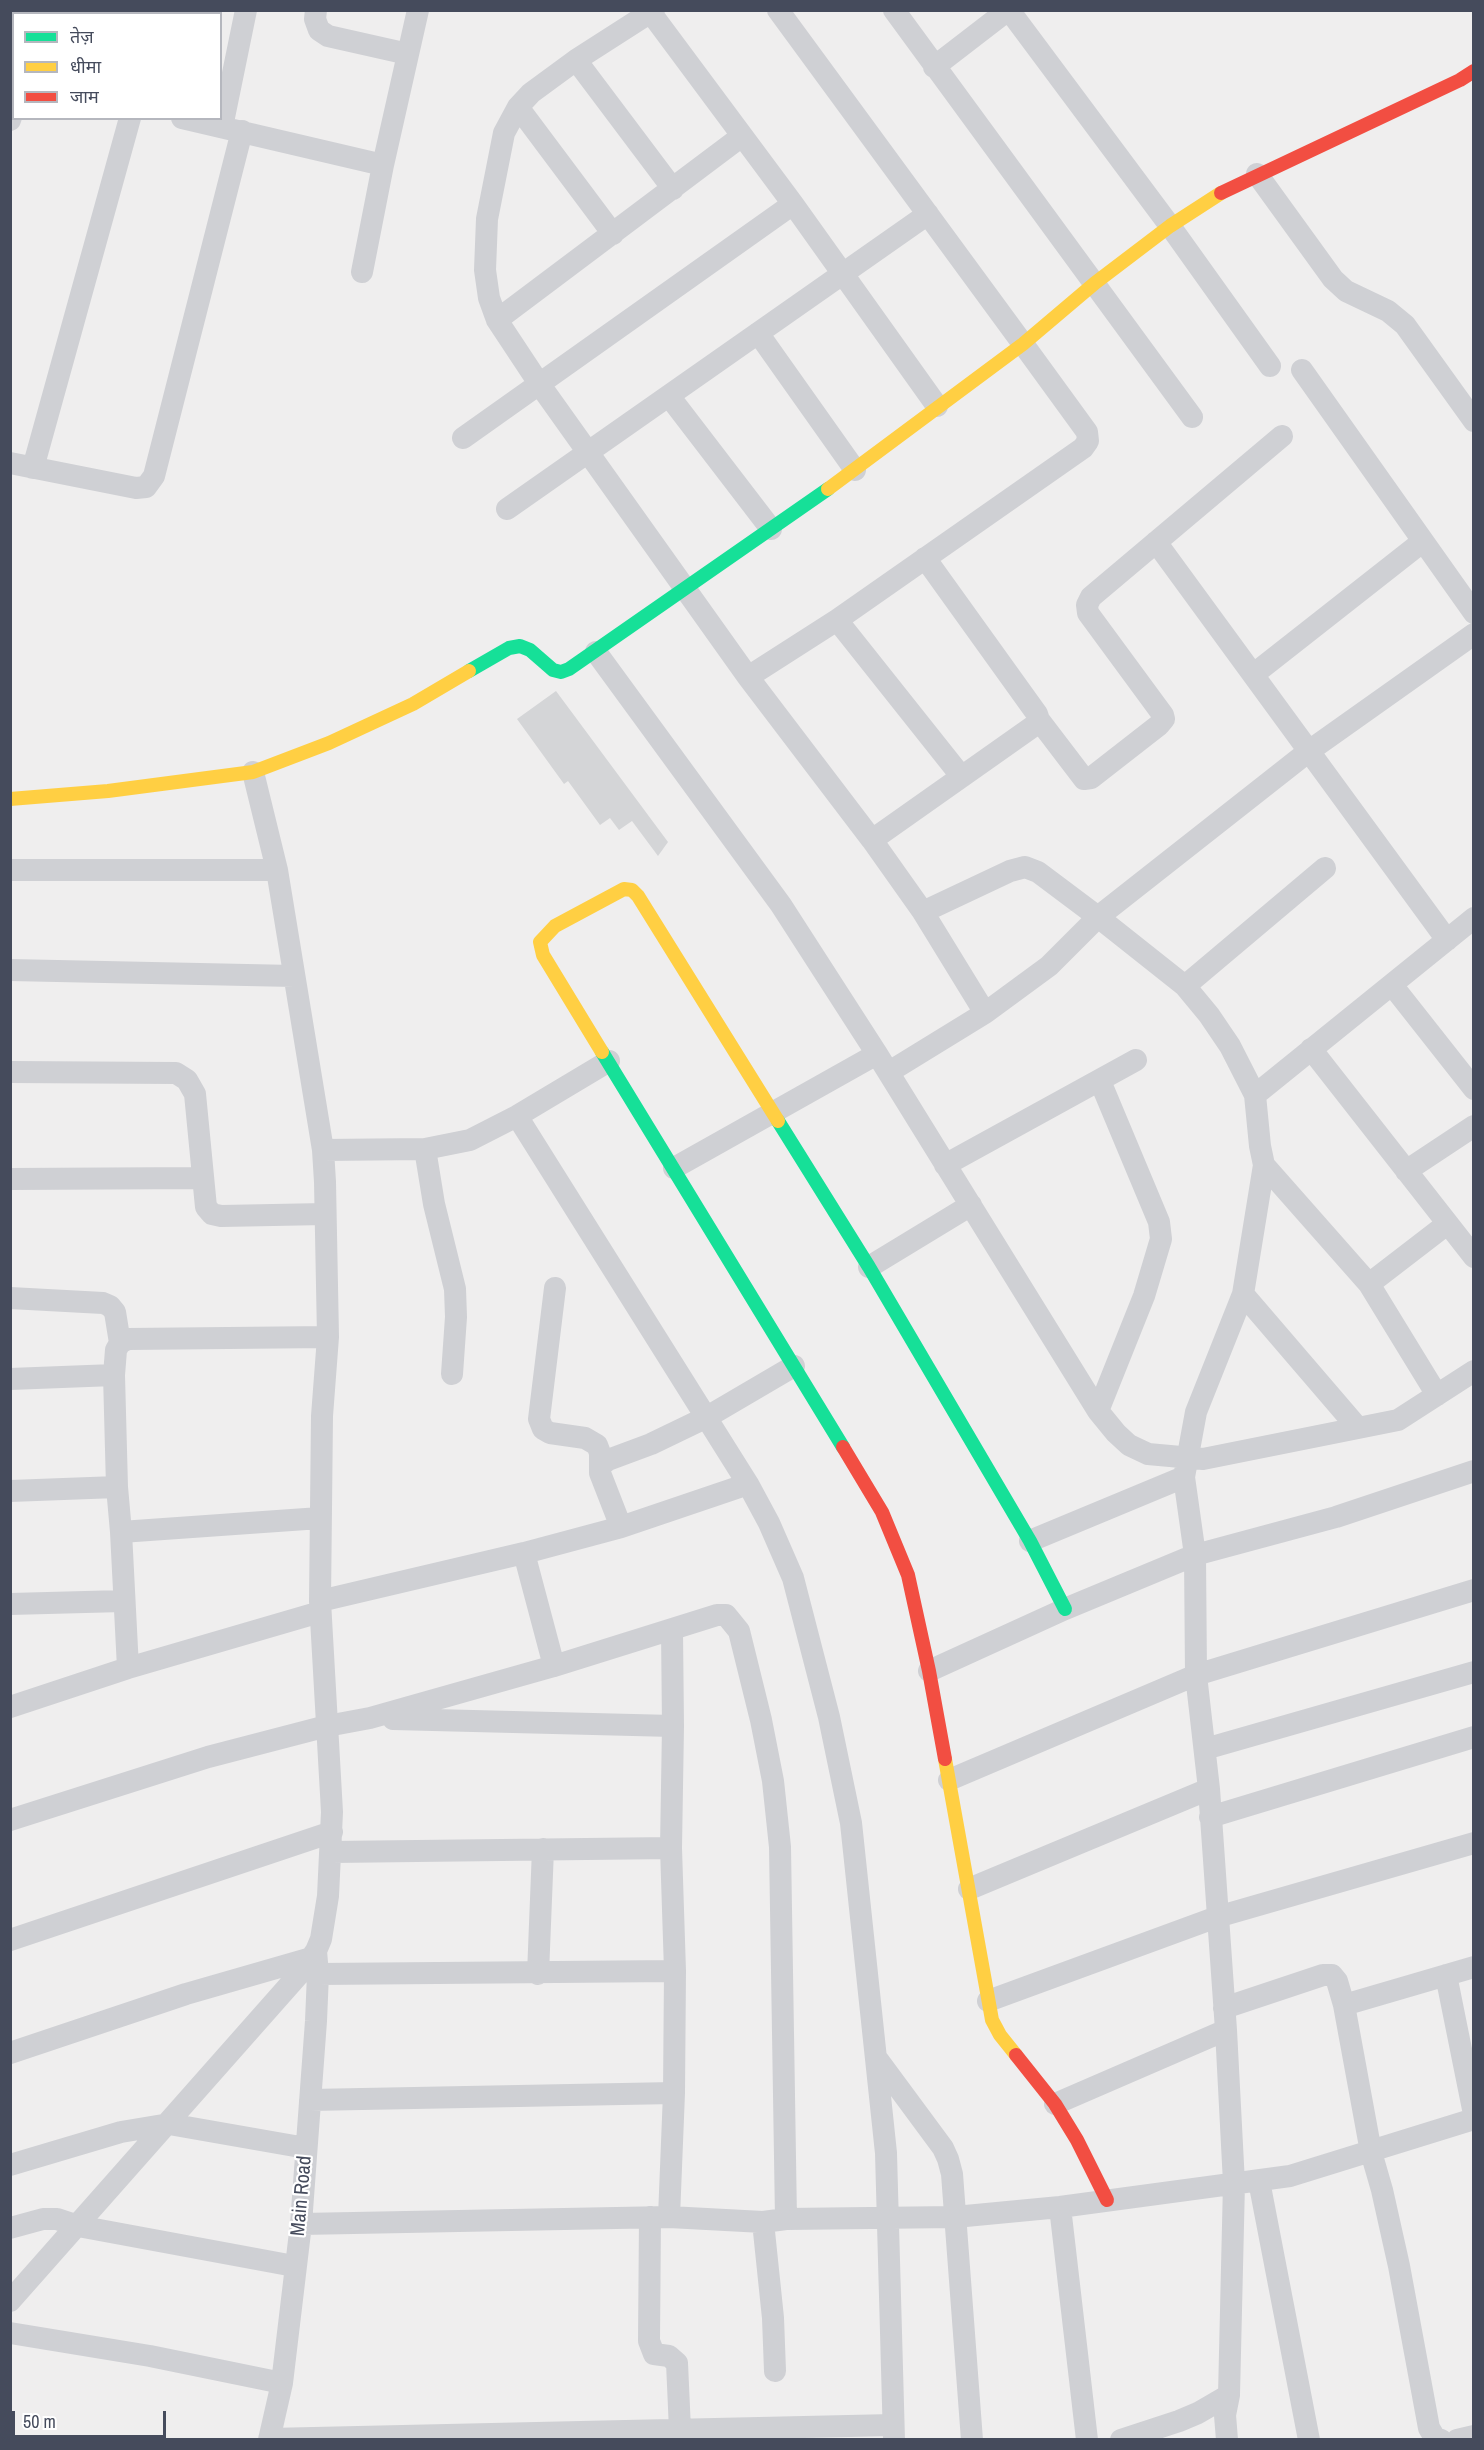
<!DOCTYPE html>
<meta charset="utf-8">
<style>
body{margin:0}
#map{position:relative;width:1484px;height:2450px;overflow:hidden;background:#efeeee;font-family:"Archivo Narrow","Noto Sans Devanagari",sans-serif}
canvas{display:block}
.frame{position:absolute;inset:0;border:12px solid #454b5c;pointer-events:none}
.legend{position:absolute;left:12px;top:12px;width:210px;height:108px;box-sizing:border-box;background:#fff;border:2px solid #b5b7be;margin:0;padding:8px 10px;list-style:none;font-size:18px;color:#454b5c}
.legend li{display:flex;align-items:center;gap:12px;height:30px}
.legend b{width:30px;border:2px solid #b5b7be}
.scale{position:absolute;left:12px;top:2411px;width:154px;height:27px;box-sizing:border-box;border:3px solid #454b5c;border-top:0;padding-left:8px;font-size:18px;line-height:21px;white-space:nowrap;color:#454b5c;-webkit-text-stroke:4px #fff;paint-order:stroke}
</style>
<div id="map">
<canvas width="1484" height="2450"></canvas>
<div class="frame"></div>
<ul class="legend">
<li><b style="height:8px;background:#16e098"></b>तेज़</li>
<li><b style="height:8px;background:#ffcf43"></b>धीमा</li>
<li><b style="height:8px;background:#f24e42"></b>जाम</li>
</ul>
<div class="scale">50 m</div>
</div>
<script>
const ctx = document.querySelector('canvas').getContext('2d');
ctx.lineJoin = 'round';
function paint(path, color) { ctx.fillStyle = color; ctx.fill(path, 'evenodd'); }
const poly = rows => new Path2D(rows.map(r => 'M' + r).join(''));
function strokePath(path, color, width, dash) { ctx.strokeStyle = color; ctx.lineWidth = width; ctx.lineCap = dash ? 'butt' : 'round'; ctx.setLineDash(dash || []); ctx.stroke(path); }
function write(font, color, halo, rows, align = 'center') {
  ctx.font = font + ' "Archivo Narrow",sans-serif'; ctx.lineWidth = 4.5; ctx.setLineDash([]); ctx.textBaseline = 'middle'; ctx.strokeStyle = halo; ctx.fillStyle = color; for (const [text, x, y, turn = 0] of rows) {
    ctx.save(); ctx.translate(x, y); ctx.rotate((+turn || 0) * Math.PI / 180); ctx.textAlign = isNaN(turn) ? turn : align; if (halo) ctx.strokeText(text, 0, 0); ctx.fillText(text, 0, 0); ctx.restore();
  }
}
const building = poly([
 [556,691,668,842,658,856,632,821,619,830,610,818,600,825,568,781,564,784,517,719]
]);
const street = poly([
 [316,10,315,19,319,30,328,36,408,54],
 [654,10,576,60,531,93,518,107,504,133,487,219,485,270,489,298,497,320,540,385,748,677,872,840,923,912,985,1013,889,1072],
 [894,10,1192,417],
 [1009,10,1170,226,1270,366],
 [651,13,793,204,937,406],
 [35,14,35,10],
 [152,14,152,10],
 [576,60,673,189],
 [934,67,1008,10],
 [10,81,14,81],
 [518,107,613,234],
 [182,118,383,165],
 [10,120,14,108],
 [222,127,246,10],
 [1257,174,1333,279,1346,291,1388,311,1405,325,1474,421],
 [362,272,383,165,418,10],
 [497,320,742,136],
 [758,333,855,470],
 [1302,370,1474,613],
 [669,396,771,529],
 [463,438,793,204],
 [10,463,136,488,146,487,154,476,242,131],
 [33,468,130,118],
 [507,509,928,214],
 [1156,542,1447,940],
 [837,620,961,776],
 [596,652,781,905,877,1054,1098,1411,1116,1433,1129,1445,1148,1454,1203,1459,1398,1420,1474,1371],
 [1254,674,1422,542],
 [748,677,837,620,1083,448,1088,441,1087,432,1023,344,778,10],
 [1039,720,1084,779,1091,778,1159,725,1164,719,1163,715,1088,613,1087,605,1091,597,1282,436],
 [872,840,1035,725,1039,720,1037,714,925,558],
 [10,870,277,870],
 [923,912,1010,871,1025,867,1038,872,1098,917,1185,986,1209,1015,1230,1046,1255,1095,1260,1146,1264,1165,1243,1294,1196,1412,1184,1477,1195,1555,1196,1675,1209,1789,1226,2030,1234,2183,1229,2395,1225,2415,1227,2440],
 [10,970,294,976],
 [1392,985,1474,1089],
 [1185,986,1325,868],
 [985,1013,1049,966,1098,917,1309,751,1474,634],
 [1311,1049,1474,1257],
 [10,1072,176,1073,187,1080,195,1094,206,1207,212,1214,221,1216,325,1214],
 [1255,1095,1474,918],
 [517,1116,748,1484,769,1523,793,1578,829,1717,851,1823,886,2153,894,2440],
 [425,1149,434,1204,455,1289,456,1317,452,1374],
 [323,1150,425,1149,470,1140,517,1116,609,1061],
 [945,1165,1136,1060],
 [1264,1165,1369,1284,1437,1395],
 [674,1168,877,1054],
 [1406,1171,1474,1126],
 [10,1179,203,1178],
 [869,1267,971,1205],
 [1369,1284,1447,1224],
 [555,1288,539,1419,543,1429,550,1433,585,1438,597,1445,600,1453,600,1473,621,1527],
 [1243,1294,1358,1428],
 [10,1298,103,1303,110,1306,115,1312,120,1343],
 [10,1379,114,1375],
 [1098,1411,1144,1296,1161,1239,1159,1222,1100,1081],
 [600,1466,608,1460,651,1444,707,1417,794,1366],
 [10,1491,117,1487],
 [121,1532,320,1518],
 [1030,1541,1184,1477],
 [524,1553,554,1666],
 [320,1601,524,1553,621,1527,748,1484],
 [10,1604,123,1601],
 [672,1631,673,1726],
 [128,1668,121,1532,117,1487,114,1375,116,1350,120,1343,128,1339,328,1337],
 [929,1671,1065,1609,1195,1555,1336,1517,1474,1471],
 [10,1707,128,1668,320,1612],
 [393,1719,673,1726,671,1848,675,1971,674,2093,669,2217],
 [1205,1749,1474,1672],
 [949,1780,1196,1675,1474,1590],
 [1210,1817,1474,1737],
 [10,1820,208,1757,327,1726,370,1718,554,1666,717,1615,726,1615,739,1631,761,1720,773,1781,780,1847,786,2219],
 [332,1852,671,1848],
 [969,1889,1209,1789],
 [10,1940,332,1832],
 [318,1974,675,1971],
 [538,1974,543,1849],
 [1446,1975,1474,2114],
 [988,2001,1217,1917,1474,1843],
 [1344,2005,1474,1967],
 [1224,2008,1323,1975,1332,1975,1337,1981,1344,2005,1371,2152,1382,2190,1399,2266,1429,2428,1435,2438,1441,2440],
 [10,2053,186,1994,311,1958],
 [878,2060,943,2148,948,2159,952,2174,972,2440],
 [310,2100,674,2093],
 [1055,2104,1226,2030],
 [10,2165,121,2132,169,2124,306,2148],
 [1259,2181,1309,2440],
 [1060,2207,1087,2440],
 [650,2217,649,2341,654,2354,669,2356,677,2363,680,2430],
 [763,2222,773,2318,775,2371],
 [301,2224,669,2217,763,2222,786,2219,955,2217,1060,2207,1290,2176,1474,2119],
 [10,2228,43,2219,57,2219,78,2226,294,2266],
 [10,2301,301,1972,316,1951,321,1939,328,1896,332,1812,320,1601,322,1416,328,1337,325,1182,323,1150,277,870,253,772],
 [10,2333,150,2356,282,2383],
 [269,2439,893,2425],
 [269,2440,282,2383,301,2224,316,2021,318,1974,316,1951],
 [1121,2440,1179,2421,1198,2413,1229,2395],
 [1457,2440,1474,2436]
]);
const fast = poly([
 [469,671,509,648,520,646,530,650,553,670,561,672,569,669,828,489],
 [602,1052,843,1447],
 [778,1121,869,1267,1030,1541,1065,1609]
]);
const slow = poly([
 [828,489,1023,344,1095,283,1170,226,1221,193],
 [10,799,108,791,253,772,329,743,413,704,469,671],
 [602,1052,543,955,540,942,555,926,624,889,632,890,638,896,778,1121],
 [945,1759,992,2020,1000,2035,1016,2055]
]);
const jam = poly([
 [1221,193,1460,80,1474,71],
 [843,1447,882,1512,908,1575,929,1671,945,1759],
 [1016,2055,1055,2104,1077,2140,1107,2200]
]);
const streetNames = [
 ["Main Road",302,2196,-85]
];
paint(building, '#d4d5d7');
strokePath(street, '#cfd0d4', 22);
strokePath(fast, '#16e098', 14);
strokePath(slow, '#ffcf43', 14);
strokePath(jam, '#f24e42', 14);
write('20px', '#454b5c', '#fff', streetNames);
</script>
